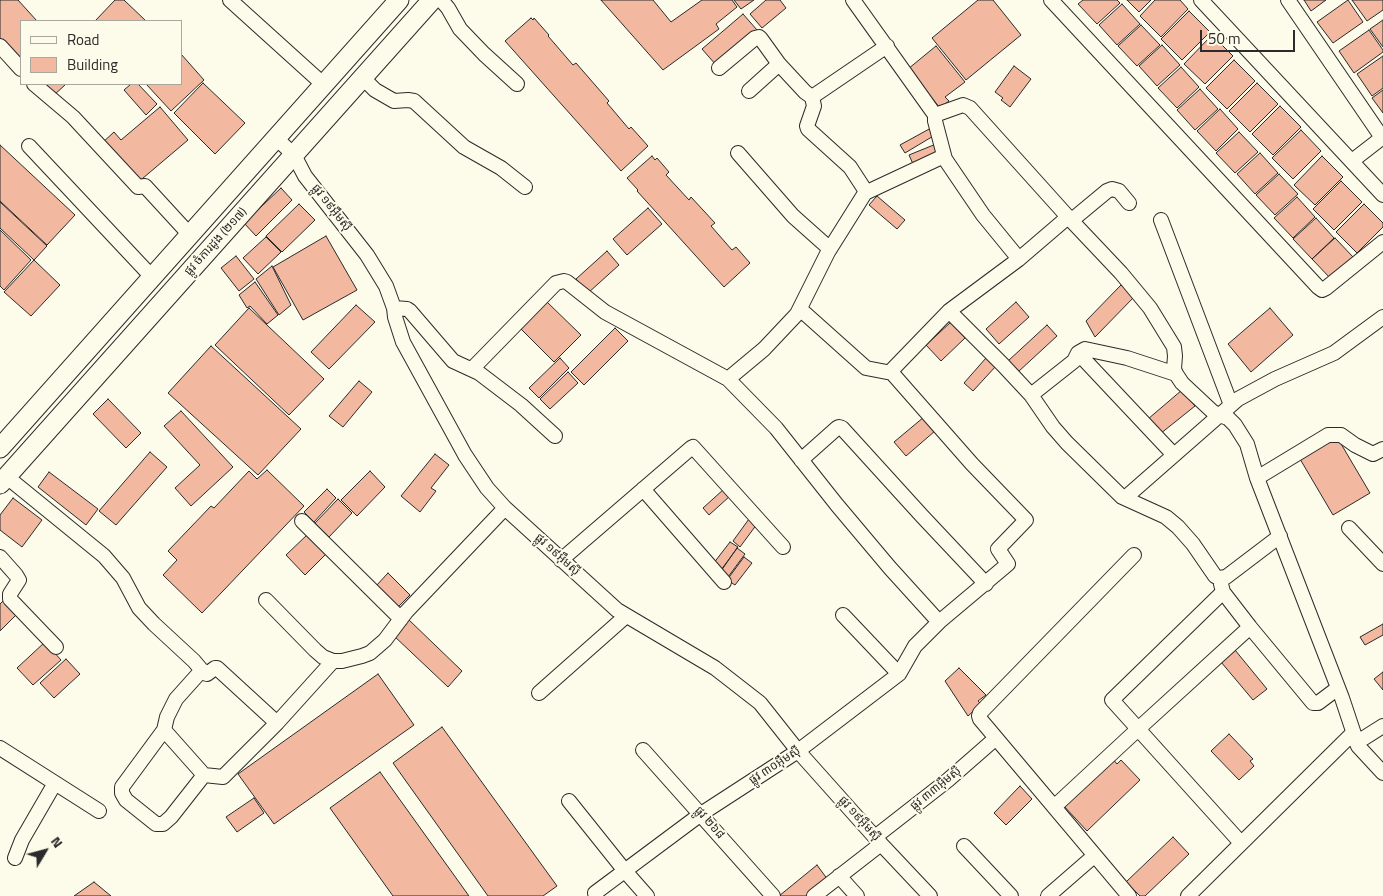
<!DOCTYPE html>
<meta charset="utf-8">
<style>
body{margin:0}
#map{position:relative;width:1383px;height:896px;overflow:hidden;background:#fdfbea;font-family:"Titillium Web",sans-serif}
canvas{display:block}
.legend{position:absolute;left:20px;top:20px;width:162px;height:65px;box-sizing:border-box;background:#fdfbea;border:1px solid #a9a89e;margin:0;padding:6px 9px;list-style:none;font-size:15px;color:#2b2b2b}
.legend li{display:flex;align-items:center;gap:10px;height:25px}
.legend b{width:25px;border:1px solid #a9a89e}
.north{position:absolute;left:20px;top:826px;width:50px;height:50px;-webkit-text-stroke:4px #fdfbea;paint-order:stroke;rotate:53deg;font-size:14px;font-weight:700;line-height:20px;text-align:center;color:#2b2b2b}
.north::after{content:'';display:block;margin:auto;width:18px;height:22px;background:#2b2b2b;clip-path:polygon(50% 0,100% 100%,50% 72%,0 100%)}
.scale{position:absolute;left:1200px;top:30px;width:95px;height:22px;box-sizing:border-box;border:2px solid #2b2b2b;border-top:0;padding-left:6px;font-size:15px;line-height:18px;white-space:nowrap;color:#2b2b2b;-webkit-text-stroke:4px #fdfbea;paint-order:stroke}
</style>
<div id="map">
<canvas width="1383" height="896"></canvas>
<ul class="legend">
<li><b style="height:6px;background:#fdfbea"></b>Road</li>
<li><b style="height:14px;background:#f2b8a0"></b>Building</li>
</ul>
<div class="north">N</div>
<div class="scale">50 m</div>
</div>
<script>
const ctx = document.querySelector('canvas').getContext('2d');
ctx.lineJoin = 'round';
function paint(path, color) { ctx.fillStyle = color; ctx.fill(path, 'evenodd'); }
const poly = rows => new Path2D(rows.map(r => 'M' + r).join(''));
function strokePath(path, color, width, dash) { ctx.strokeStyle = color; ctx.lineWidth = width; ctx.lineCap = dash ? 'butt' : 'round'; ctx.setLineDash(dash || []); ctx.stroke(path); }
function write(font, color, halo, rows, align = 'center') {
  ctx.font = font + ' "Titillium Web","Noto Sans Khmer",sans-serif'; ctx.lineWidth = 4; ctx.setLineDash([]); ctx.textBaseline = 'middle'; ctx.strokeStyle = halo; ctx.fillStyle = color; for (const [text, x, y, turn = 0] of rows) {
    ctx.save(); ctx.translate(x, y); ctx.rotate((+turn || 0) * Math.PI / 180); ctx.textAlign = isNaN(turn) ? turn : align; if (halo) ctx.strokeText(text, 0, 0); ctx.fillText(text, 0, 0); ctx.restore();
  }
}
const building = poly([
 [0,0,18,0,37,21,21,21,21,66,0,42,0,0],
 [115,0,124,0,146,21,95,21,115,0],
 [601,0,653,0,671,22,702,0,732,0,737,7,716,24,719,29,663,70,601,0],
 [734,0,754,0,741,9,734,0],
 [766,0,780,0,786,8,762,28,750,14,766,0],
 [978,0,993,0,1021,35,966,80,932,38,978,0],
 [1083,0,1117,0,1120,3,1097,24,1078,4,1083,0],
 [1127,0,1151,0,1139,12,1127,0],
 [1155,0,1180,0,1188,9,1161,37,1140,16,1155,0],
 [1304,0,1326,0,1311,11,1304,0],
 [1348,0,1363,22,1333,43,1317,22,1348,0],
 [1352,0,1383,0,1383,10,1367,21,1352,0],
 [1122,4,1140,24,1117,45,1099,25,1122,4],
 [1189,11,1210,32,1182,60,1161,39,1189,11],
 [743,14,757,30,716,65,702,49,743,14],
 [531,18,533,20,534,18,549,35,548,36,573,65,576,63,609,101,607,103,629,129,631,127,648,146,621,171,505,41,531,18],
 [1383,20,1383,47,1370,29,1383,20],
 [1141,25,1160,45,1137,66,1118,46,1141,25],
 [1369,30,1383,50,1383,52,1354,73,1339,51,1369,30],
 [1212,35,1233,56,1205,84,1184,64,1212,35],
 [1162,45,1180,65,1157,86,1139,66,1162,45],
 [936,46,965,82,945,97,949,101,940,108,908,69,936,46],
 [181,54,204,80,171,111,146,84,181,84,181,54],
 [1383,56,1383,88,1372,96,1357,74,1383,56],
 [1234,60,1255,81,1227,109,1206,88,1234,60],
 [1014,66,1031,79,1010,107,1001,100,1003,98,995,92,1014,66],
 [1181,67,1199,87,1177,108,1158,88,1181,67],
 [203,83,245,123,215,154,174,113,203,83],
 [1257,83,1278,104,1250,132,1229,111,1257,83],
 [39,84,66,84,52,97,39,84],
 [131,84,138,84,157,104,146,115,124,90,131,84],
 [1200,89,1218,109,1195,130,1177,110,1200,89],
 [1383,90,1383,113,1372,98,1383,90],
 [1280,106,1301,127,1273,155,1252,134,1280,106],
 [160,107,188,140,136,184,101,144,114,132,121,140,160,107],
 [1220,109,1238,129,1216,151,1197,131,1220,109],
 [931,128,935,135,905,153,900,145,931,128],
 [1301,130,1321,151,1293,179,1272,158,1301,130],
 [1239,132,1258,152,1235,173,1216,153,1239,132],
 [936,144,940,153,913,164,909,155,936,144],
 [0,145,75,215,47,245,0,201,0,145],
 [1260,153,1278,173,1255,194,1237,174,1260,153],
 [652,156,655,160,657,158,669,172,666,175,689,200,691,197,715,223,711,226,732,250,736,247,750,263,724,287,637,191,638,190,627,178,652,156],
 [1322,156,1343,177,1315,205,1294,185,1322,156],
 [1279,174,1298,194,1275,215,1256,195,1279,174],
 [1341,181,1362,202,1334,230,1313,209,1341,181],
 [281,188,292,200,256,236,244,223,281,188],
 [877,196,905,220,897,229,869,205,877,196],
 [1297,197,1315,217,1293,238,1274,218,1297,197],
 [0,202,47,246,34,260,0,228,0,202],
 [299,204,315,220,282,252,266,236,299,204],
 [1364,204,1383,223,1383,227,1357,253,1336,232,1364,204],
 [648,208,662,224,627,255,613,239,648,208],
 [1316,218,1334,238,1312,259,1293,239,1316,218],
 [0,230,31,260,4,290,0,286,0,230],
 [326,236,357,290,303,320,273,267,326,236],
 [266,237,281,252,258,274,243,258,266,237],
 [1335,238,1354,258,1331,279,1312,259,1335,238],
 [607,251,619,265,588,293,576,279,607,251],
 [236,256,254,279,239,291,221,268,236,256],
 [34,260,60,285,31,316,4,292,34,260],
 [272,266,291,305,279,315,256,279,272,266],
 [255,282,278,315,267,324,250,306,247,308,239,295,255,282],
 [1121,285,1134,297,1095,337,1086,321,1121,285],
 [546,301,581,335,554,362,520,328,546,301],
 [1016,302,1029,317,999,344,986,329,1016,302],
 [356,305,375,322,329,369,311,352,356,305],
 [249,308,324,379,289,415,215,345,249,308],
 [1270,308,1293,335,1251,372,1228,344,1270,308],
 [951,322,965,338,941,361,926,345,951,322],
 [1047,325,1057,336,1018,372,1008,361,1047,325],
 [615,328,628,341,584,385,571,372,615,328],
 [211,346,301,429,258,475,168,393,211,346],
 [560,358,569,368,539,398,529,388,560,358],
 [986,358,996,366,973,391,964,383,986,358],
 [568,372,578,383,550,409,540,399,568,372],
 [359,381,372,392,343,427,329,416,359,381],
 [1182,390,1195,406,1160,434,1148,419,1182,390],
 [108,399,141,433,126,448,93,414,108,399],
 [181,411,233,467,191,506,175,488,200,465,164,426,181,411],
 [924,417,935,431,906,456,894,442,924,417],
 [1337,437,1370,493,1333,515,1300,459,1337,437],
 [150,452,167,467,116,525,99,511,150,452],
 [435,454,449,465,431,488,436,491,420,512,401,496,435,454],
 [267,470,304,506,202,613,163,575,177,560,168,551,211,506,214,508,249,471,257,479,267,470],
 [370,471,385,487,357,516,341,500,370,471],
 [49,472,98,509,86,525,38,487,49,472],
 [327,489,336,498,314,522,304,512,327,489],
 [724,489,730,496,709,515,703,508,724,489],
 [13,498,42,520,22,547,0,530,0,515,13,498],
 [338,499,352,513,329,537,315,523,338,499],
 [749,519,757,524,740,547,733,541,749,519],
 [308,534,327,553,305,575,286,555,308,534],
 [730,542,738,547,721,570,713,564,730,542],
 [737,548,745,554,728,577,721,571,737,548],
 [744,557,752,563,735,585,727,580,744,557],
 [388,573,410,595,397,608,376,586,388,573],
 [4,600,18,613,0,631,0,604,4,600],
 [408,619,462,671,448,687,393,635,408,619],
 [1383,624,1383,635,1365,645,1360,637,1383,624],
 [45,642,61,660,33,685,17,668,45,642],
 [1235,650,1267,689,1253,700,1221,662,1235,650],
 [66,659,80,674,54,698,40,683,66,659],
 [959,668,986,695,978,701,981,704,968,716,945,681,959,668],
 [1383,672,1383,690,1374,679,1383,672],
 [378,674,414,725,274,824,238,774,378,674],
 [442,727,557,886,543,896,488,896,393,763,442,727],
 [1229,734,1253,759,1250,761,1254,766,1239,780,1211,751,1229,734],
 [1112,758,1117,764,1121,760,1140,780,1087,831,1063,805,1112,758],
 [380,772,469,896,393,896,330,808,380,772],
 [1020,786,1032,799,1006,825,994,813,1020,786],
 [254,798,264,813,237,832,226,817,254,798],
 [1173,837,1189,854,1145,896,1140,896,1126,882,1173,837],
 [817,865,828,880,807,896,779,896,817,865],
 [94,882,111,896,74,896,94,882]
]);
const minor = poly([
 [230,0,324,85],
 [441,0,448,8,460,29,484,54,517,84],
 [853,0,935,115,935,121,945,159,983,215,1019,259],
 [1051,0,1318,287,1322,290,1326,288,1383,242],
 [1201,0,1383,195],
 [1288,0,1383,139],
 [0,46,21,69],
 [719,68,755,38,759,37,761,39,779,64,805,92,812,97,814,106,807,126,808,129,850,167,865,190,865,193,828,252,797,314,764,349,728,379],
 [363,78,375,90,394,101,408,100,414,101,464,147,501,168,525,187],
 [34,84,73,117,138,187,145,186,190,235],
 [749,91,779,64],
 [812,97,887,46],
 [935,115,963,105,970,108,1068,217,1121,273,1150,308,1174,347,1175,356,1174,369,1176,374,1182,383,1213,412,1219,415,1228,418,1235,425,1247,444,1257,478,1342,698,1358,746,1383,773],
 [276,138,294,155,305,176,367,255,386,286,394,308,395,317,403,342,465,455,487,488,505,508,617,610,715,668,760,703,798,751,881,844,930,896],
 [29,146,152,277],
 [738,153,793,216,830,249],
 [1352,161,1383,137],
 [865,193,944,156],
 [1072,220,1107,191,1112,189,1119,191,1129,203],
 [1161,220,1231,405],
 [394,308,407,309,410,311,453,361,479,373,521,405,555,436],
 [949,311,1003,365,1031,395,1053,427,1067,443,1122,497,1166,517,1178,527,1193,544,1215,576,1219,578,1226,577,1280,536],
 [1078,353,1174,455],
 [472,369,556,283,564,281,567,282,605,312,728,379,776,428,837,505,890,568,939,622],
 [890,372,949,311,1019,259,1068,217],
 [1031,395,1074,361,1078,353,1085,349,1127,358,1176,374],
 [801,460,837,428,839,427,842,428,922,516,986,584],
 [7,477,104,556,123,578,139,608,154,624,194,661,204,673,207,674,215,668,217,668,277,723],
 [1257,478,1328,435,1341,435,1355,445,1373,454,1383,449],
 [643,489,724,582],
 [1125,498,1238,399,1275,379,1334,353,1383,317],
 [302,521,401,619],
 [1349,528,1383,564],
 [0,557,16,575,19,580,10,594,10,599,56,647],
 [561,560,691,448,693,447,783,547],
 [1221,584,1223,592,1250,627,1313,703,1318,703,1338,688],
 [1223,592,1112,700,1241,843],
 [266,600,315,650,323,657,333,661],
 [843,615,899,674],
 [202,670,176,699,167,717,164,730,204,775,223,777,277,723,333,661,342,661,362,656,370,653,385,640,406,612,505,508],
 [539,693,626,616],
 [164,730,122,787,122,793,126,800,156,824,163,824,171,817,204,775],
 [1356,742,1364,738,1383,726],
 [0,748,99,811],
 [643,750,773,896],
 [569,801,625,871,647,896],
 [1054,807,1137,730,1250,627],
 [875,837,948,780,996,738],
 [964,846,1011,896],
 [15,858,22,840,55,783],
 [839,876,857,896],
 [595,893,701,814,798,751,899,674,915,646,939,622,1008,564,998,549,1026,520,972,464,892,373,866,368,800,309],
 [814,896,881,844],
 [1048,896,1094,856],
 [1129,896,996,738,980,719,979,716,980,713,1134,555],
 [1188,896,1353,733]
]);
const major = poly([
 [0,448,399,0],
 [0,484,432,0]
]);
const streetNames = [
 ["ផ្លូវ ១៩អ៊ឹមស៊ី",331,208,52],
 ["ផ្លូវ ចំការដូង (២១៧)",216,242,-48],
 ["ផ្លូវ ១៩អ៊ឹមស៊ី",557,555,42],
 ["ផ្លូវ ៣០អ៊ឹមស៊ី",775,766,-33],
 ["ផ្លូវ ៣៣អ៊ឹមស៊ី",936,789,-39],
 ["ផ្លូវ ១៩អ៊ឹមស៊ី",859,819,48],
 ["ផ្លូវ ២៦៨",709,823,49]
];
paint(building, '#f2b8a0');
strokePath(building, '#2b2b2b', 1);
strokePath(minor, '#2b2b2b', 16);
strokePath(major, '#2b2b2b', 21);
strokePath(minor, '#fdfbea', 14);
strokePath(major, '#fdfbea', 19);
write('12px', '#2b2b2b', '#fdfbea', streetNames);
</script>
